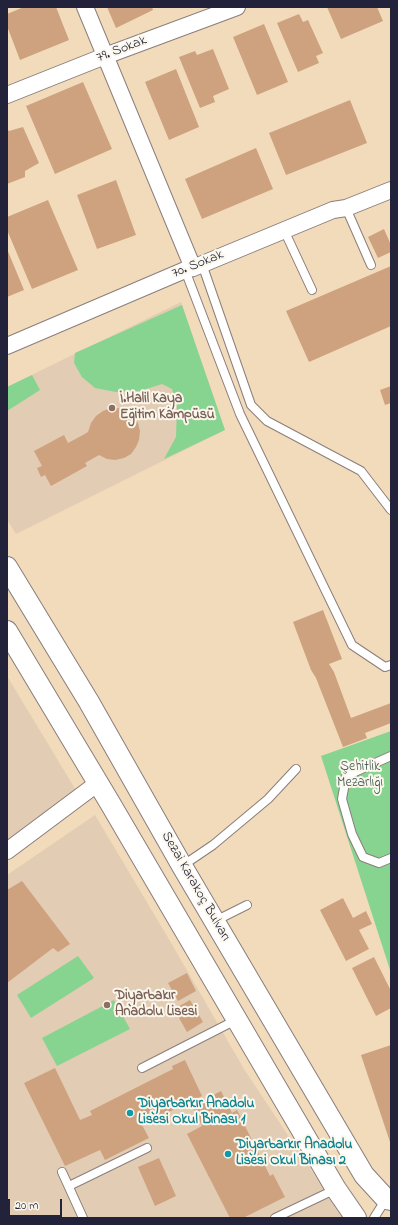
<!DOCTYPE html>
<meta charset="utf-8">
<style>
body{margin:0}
#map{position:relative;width:398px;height:1225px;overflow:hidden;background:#f2dbbb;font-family:"Indie Flower",sans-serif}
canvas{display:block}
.frame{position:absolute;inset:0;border:8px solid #22223b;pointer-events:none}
.scale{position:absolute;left:8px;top:1199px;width:54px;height:18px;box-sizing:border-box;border:2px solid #22223b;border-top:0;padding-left:5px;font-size:12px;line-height:14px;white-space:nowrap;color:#22223b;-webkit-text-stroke:3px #fbf7ec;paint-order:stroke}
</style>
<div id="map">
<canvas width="398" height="1225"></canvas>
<div class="frame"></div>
<div class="scale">20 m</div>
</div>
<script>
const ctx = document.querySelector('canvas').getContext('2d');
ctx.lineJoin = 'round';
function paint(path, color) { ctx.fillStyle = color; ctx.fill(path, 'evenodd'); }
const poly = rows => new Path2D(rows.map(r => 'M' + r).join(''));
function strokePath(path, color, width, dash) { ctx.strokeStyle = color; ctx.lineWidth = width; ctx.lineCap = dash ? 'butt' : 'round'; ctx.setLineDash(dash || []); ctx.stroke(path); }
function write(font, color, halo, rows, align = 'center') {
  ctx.font = font + ' "Indie Flower",sans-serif'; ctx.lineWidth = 4; ctx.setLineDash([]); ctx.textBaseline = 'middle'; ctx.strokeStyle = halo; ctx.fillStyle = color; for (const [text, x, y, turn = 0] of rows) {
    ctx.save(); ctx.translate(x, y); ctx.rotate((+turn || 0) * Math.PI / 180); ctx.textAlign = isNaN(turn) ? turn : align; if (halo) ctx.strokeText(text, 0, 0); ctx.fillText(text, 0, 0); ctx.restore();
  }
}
const built = poly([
 [181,302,225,430,16,534,7,520,7,387],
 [7,676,77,792,7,841],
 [95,815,170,941,244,1069,343,1218,7,1218,7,875]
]);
const green = poly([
 [182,305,225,430,164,459,176,437,177,406,172,389,162,384,140,391,116,392,95,388,82,377,74,363,75,353],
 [32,375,40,390,7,411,7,387],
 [391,731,391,973,321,756],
 [78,956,94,978,31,1018,17,995],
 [114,1000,130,1029,57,1066,42,1038]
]);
const building = poly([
 [24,7,56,7,69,40,20,60,7,26,7,14],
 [107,7,152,7,153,10,116,28],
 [327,7,377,7,383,21,341,39],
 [299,14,303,22,308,20,323,53,316,56,319,63,298,72,277,23],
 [264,24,288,82,257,95,233,37],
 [213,49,229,89,213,96,215,102,200,108,179,57,195,51,197,55],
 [176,69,199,127,169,140,145,82],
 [83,82,112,149,55,174,26,106],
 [350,100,367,143,286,175,269,133],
 [23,127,39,163,25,171,25,177,7,184,7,129,9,131],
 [256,148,273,189,202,219,185,179],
 [116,180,136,235,97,249,77,195],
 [48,200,78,270,32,289,7,230,7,217],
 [384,229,391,245,391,252,378,258,368,237],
 [7,249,24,290,7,297],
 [391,266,391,326,309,362,286,311],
 [391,386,391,403,385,405,380,390],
 [111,408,119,408,127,411,133,416,138,423,140,431,139,440,136,447,131,454,124,458,115,460,107,459,99,455,85,463,87,466,51,486,45,475,41,477,37,468,42,466,34,451,64,435,68,443,83,435,88,432,91,423,96,416,103,411],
 [323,610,342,659,329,664,334,672,351,718,391,703,391,723,365,733,367,738,343,747,316,678,311,670,293,622],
 [22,881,70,944,58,952,53,948,7,983,7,890],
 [343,898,353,918,366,911,372,924,359,930,369,949,346,961,320,910],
 [374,957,391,991,391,1008,376,1016,352,968],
 [187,973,196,991,178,1001,168,983],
 [190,1000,203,1022,187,1032,174,1009],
 [391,1045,391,1145,361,1055],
 [185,1060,202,1096,142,1125,149,1138,105,1160,100,1150,65,1166,24,1083,55,1068,80,1120,92,1115,90,1111,173,1069,172,1066],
 [221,1091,232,1113,237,1110,270,1176,273,1174,285,1197,243,1218,230,1218,187,1134,202,1126,192,1106],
 [159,1158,176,1196,155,1206,138,1167]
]);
const service = poly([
 [346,208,371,265],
 [284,230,312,290],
 [202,264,251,405,267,421,361,471,391,510],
 [185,270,240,414,352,645,385,667,391,665],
 [391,756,357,771,346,777,342,799,352,834,363,857,379,863,391,858],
 [182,866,213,845,268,799,296,769],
 [215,921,247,905],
 [142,1068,236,1020],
 [62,1172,83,1218],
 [69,1186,147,1148],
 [275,1218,336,1189],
 [374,1218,386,1199]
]);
const minor = poly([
 [85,7,193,268],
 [7,95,105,56,237,7],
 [7,346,185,270,193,268,333,210,346,208,391,190],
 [7,851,98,783]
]);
const tertiary = poly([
 [7,567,89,702,182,866,364,1175,386,1199,391,1200],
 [7,631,110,803,336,1189,356,1218]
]);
const markers = [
 [112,408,4,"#8d6e63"],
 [107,1005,4,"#8d6e63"],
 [130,1113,4,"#0f9aa8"],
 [228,1154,4,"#0f9aa8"]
];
const streetNames = [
 ["79. Sokak",122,50,-21],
 ["70. Sokak",198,265,-22],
 ["Sezai Karakoç Bulvarı",195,887,60]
];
const educationNames = [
 ["İ.Halil Kaya",120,400],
 ["Eğitim Kampüsü",120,416],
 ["Diyarbakır",115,997],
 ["Anadolu Lisesi",115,1013]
];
const parkNames = [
 ["Şehitlik",360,768],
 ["Mezarlığı",360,784]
];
const cultureNames = [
 ["Diyarbarkır Anadolu",138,1105],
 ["Lisesi Okul Binası 1",138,1121],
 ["Diyarbarkır Anadolu",236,1146],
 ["Lisesi Okul Binası 2",236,1162]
];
paint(built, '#e2ccb3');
paint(green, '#87d491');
paint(building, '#cea27f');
strokePath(service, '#8a7e7b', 10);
strokePath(minor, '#8a7e7b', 18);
strokePath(tertiary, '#8a7e7b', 22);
strokePath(service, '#fff', 8);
strokePath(minor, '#fff', 16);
strokePath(tertiary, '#fff', 20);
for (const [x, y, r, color] of markers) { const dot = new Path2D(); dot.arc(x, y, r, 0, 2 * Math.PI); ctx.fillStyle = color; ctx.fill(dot); strokePath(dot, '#fbf7ec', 1.5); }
write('14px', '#22223b', '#fbf7ec', streetNames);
write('bold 14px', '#785e54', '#fbf7ec', educationNames, 'left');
write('14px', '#405755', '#fbf7ec', parkNames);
write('bold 14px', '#0d838f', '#fbf7ec', cultureNames, 'left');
</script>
